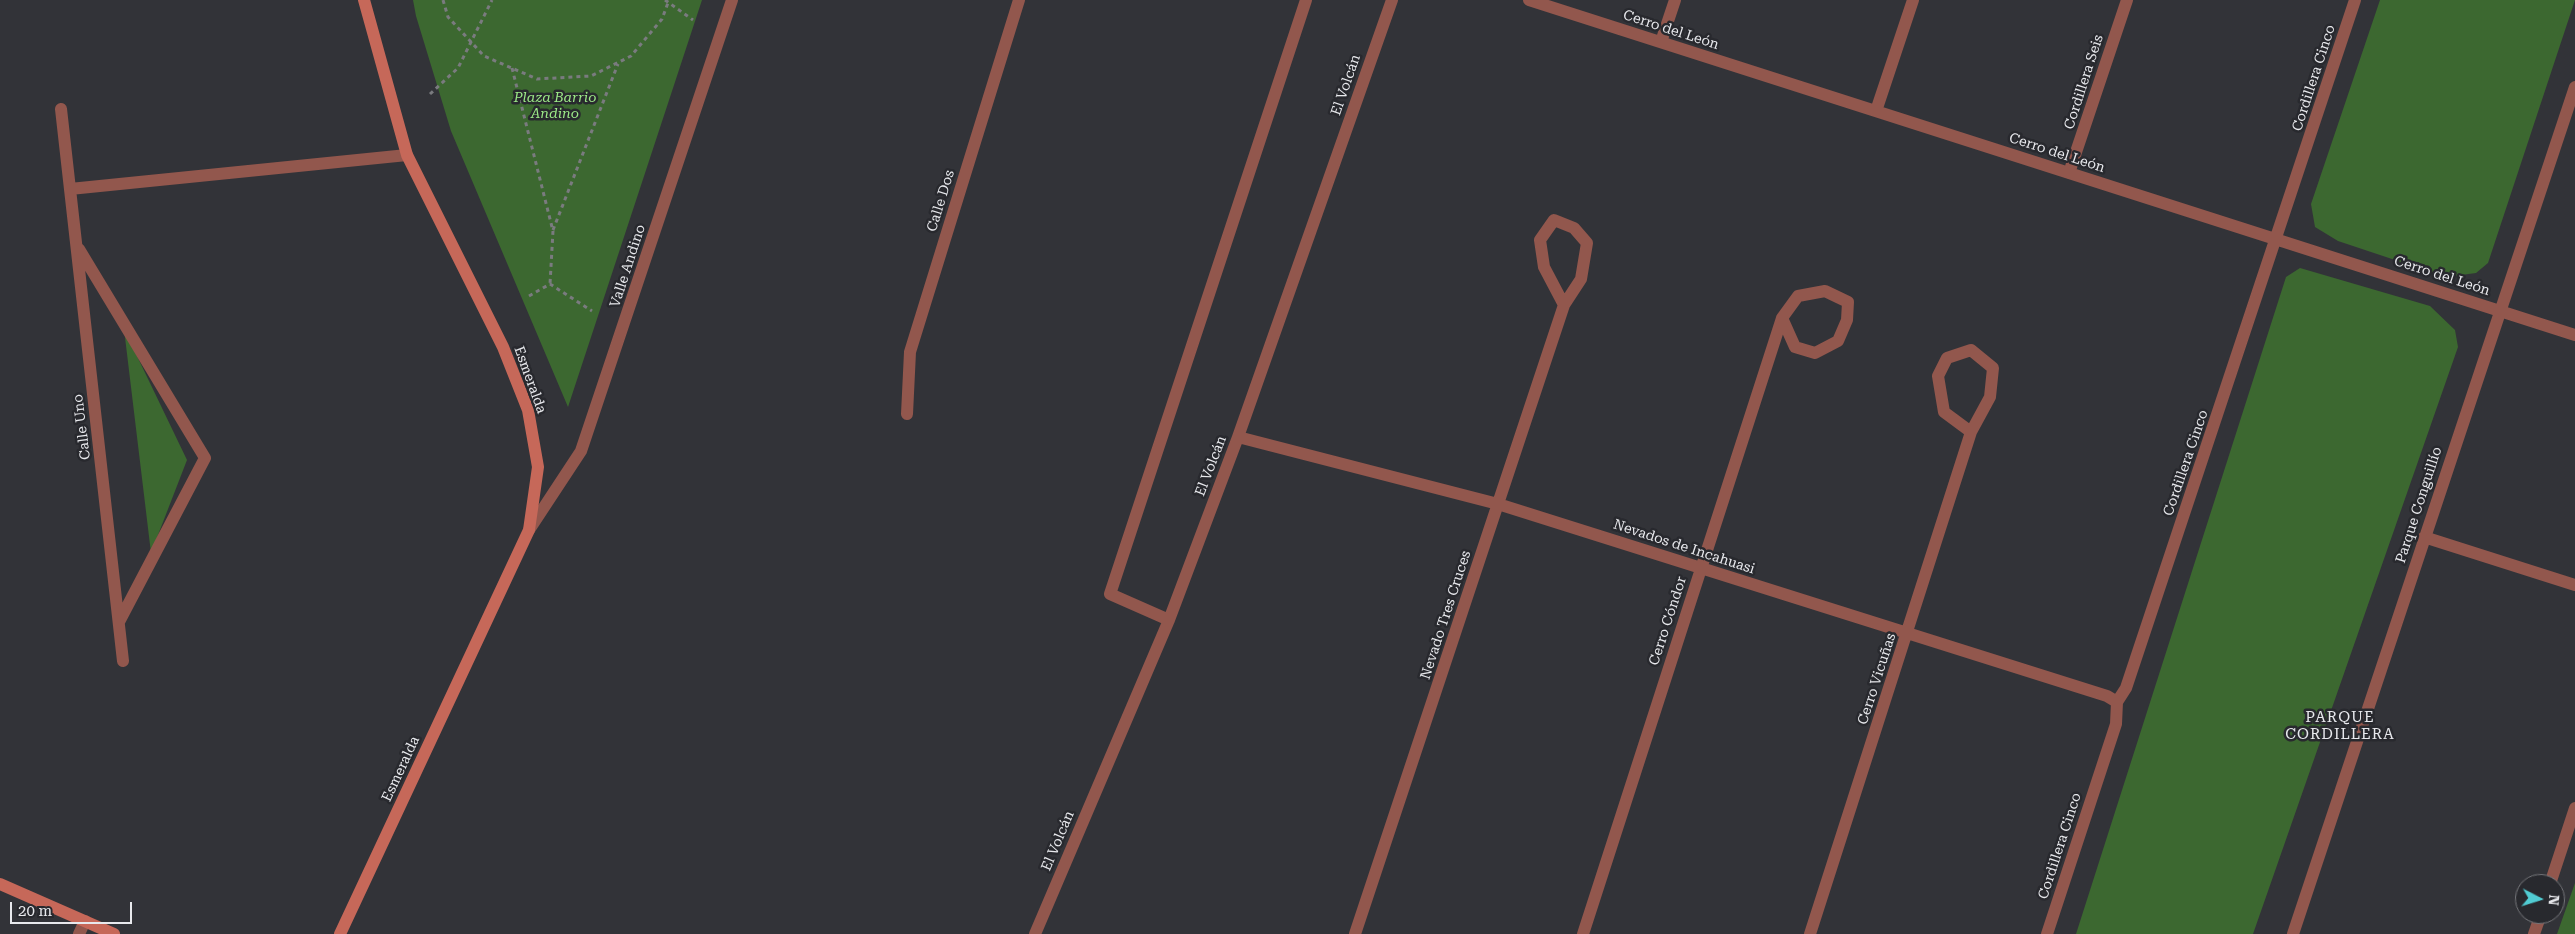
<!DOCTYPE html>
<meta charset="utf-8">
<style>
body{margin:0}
#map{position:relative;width:2575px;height:934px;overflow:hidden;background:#323338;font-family:"Roboto Serif",serif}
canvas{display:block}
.north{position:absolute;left:2515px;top:874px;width:50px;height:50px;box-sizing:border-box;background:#28292e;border:1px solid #75767a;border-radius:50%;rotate:95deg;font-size:14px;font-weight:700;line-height:20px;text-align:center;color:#e8e9ed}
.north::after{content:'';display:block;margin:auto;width:18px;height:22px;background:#51ccd3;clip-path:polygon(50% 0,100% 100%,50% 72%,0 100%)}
.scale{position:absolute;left:10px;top:902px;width:122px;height:22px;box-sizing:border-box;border:2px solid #e8e9ed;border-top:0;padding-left:6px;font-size:15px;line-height:18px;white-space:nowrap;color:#e8e9ed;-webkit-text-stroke:4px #28292e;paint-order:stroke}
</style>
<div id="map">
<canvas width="2575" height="934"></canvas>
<div class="north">N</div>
<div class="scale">20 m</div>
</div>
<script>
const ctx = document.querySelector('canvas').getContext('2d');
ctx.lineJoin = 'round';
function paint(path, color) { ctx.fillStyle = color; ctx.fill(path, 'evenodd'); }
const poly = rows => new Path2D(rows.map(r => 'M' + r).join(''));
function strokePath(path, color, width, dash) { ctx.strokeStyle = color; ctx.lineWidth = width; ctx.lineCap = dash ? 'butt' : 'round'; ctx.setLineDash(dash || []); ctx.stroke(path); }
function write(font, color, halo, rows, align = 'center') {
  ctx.font = font + ' "Roboto Serif",serif'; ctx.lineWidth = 5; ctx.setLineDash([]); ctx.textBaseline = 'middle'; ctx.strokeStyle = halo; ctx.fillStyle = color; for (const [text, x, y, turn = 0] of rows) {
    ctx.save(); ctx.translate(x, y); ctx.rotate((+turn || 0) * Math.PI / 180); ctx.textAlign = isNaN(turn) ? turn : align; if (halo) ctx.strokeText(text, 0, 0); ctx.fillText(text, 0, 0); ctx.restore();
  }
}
const green = poly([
 [413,0,702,0,568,407,451,131,416,16],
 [2380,0,2575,0,2488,263,2476,273,2446,277,2338,241,2315,227,2311,204],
 [2300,268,2430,306,2455,330,2458,347,2253,934,2076,934,2286,277],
 [124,329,187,460,151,553],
 [2575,883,2575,934,2557,934]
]);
const path = poly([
 [443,0,448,17,484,56,537,79,591,76,631,56,662,19,669,0],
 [665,0,693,20],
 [512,68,553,231,550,284],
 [430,94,458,68,492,0],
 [553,230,618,64],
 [529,296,550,284,592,311]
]);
const street = poly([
 [1529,0,2575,335],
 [1661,42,1675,0],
 [61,109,123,661],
 [1876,111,1913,0],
 [2069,173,2127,0],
 [70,189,407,155],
 [79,249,205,458,119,622],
 [907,414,910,352,1019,0],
 [1238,437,1498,504,2107,696,2117,702],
 [529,530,581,451,732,0],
 [2424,537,2575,585],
 [1169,620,1110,594,1306,0],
 [2550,884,2575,808],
 [79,934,85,921],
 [1035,934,1169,620,1238,437,1392,0],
 [1355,934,1564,305,1581,279,1587,243,1574,228,1554,220,1540,240,1544,267,1564,305],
 [1583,934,1782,318,1798,296,1825,291,1848,302,1847,320,1838,341,1815,353,1795,347,1782,318],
 [1810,934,1971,432,1990,397,1993,368,1971,350,1947,358,1938,376,1944,412,1971,432],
 [2047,934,2116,724,2117,702,2126,688,2355,0],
 [2293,934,2575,87],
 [2534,934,2541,914]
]);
const secondary = poly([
 [0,884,114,934],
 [340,934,529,530,538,467,528,410,503,347,407,155,364,0]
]);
const streetNames = [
 ["Cerro del León",1671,30,18],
 ["Cordillera Cinco",2314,78,-72],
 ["Cordillera Seis",2084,82,-72],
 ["El Volcán",1346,85,-71],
 ["Cerro del León",2057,153,18],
 ["Calle Dos",941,201,-73],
 ["Valle Andino",628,266,-72],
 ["Cerro del León",2442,276,18],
 ["Esmeralda",530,380,70],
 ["Calle Uno",82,427,-97],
 ["Cordillera Cinco",2186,463,-71],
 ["El Volcán",1211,466,-69],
 ["Parque Conguillío",2419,505,-72],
 ["Nevados de Incahuasi",1684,547,18],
 ["Nevado Tres Cruces",1446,615,-72],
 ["Cerro Cóndor",1668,621,-72],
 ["Cerro Vicuñas",1877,679,-72],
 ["Esmeralda",401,769,-65],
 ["El Volcán",1058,841,-67],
 ["Cordillera Cinco",2060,846,-72]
];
const parkNames = [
 ["Plaza Barrio",555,98],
 ["Andino",555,114]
];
const neighbourhoodNames = [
 ["PARQUE",2340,718],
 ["CORDILLERA",2340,735]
];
paint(green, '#3c6830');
strokePath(path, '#7a7b7f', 3, [4, 4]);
strokePath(street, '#92574d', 12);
strokePath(secondary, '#c66859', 12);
write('14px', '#e8e9ed', '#28292e', streetNames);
write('italic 14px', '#9ce987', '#28292e', parkNames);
ctx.letterSpacing = '1px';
write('15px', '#e8e9ed', '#28292e', neighbourhoodNames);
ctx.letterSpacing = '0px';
</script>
